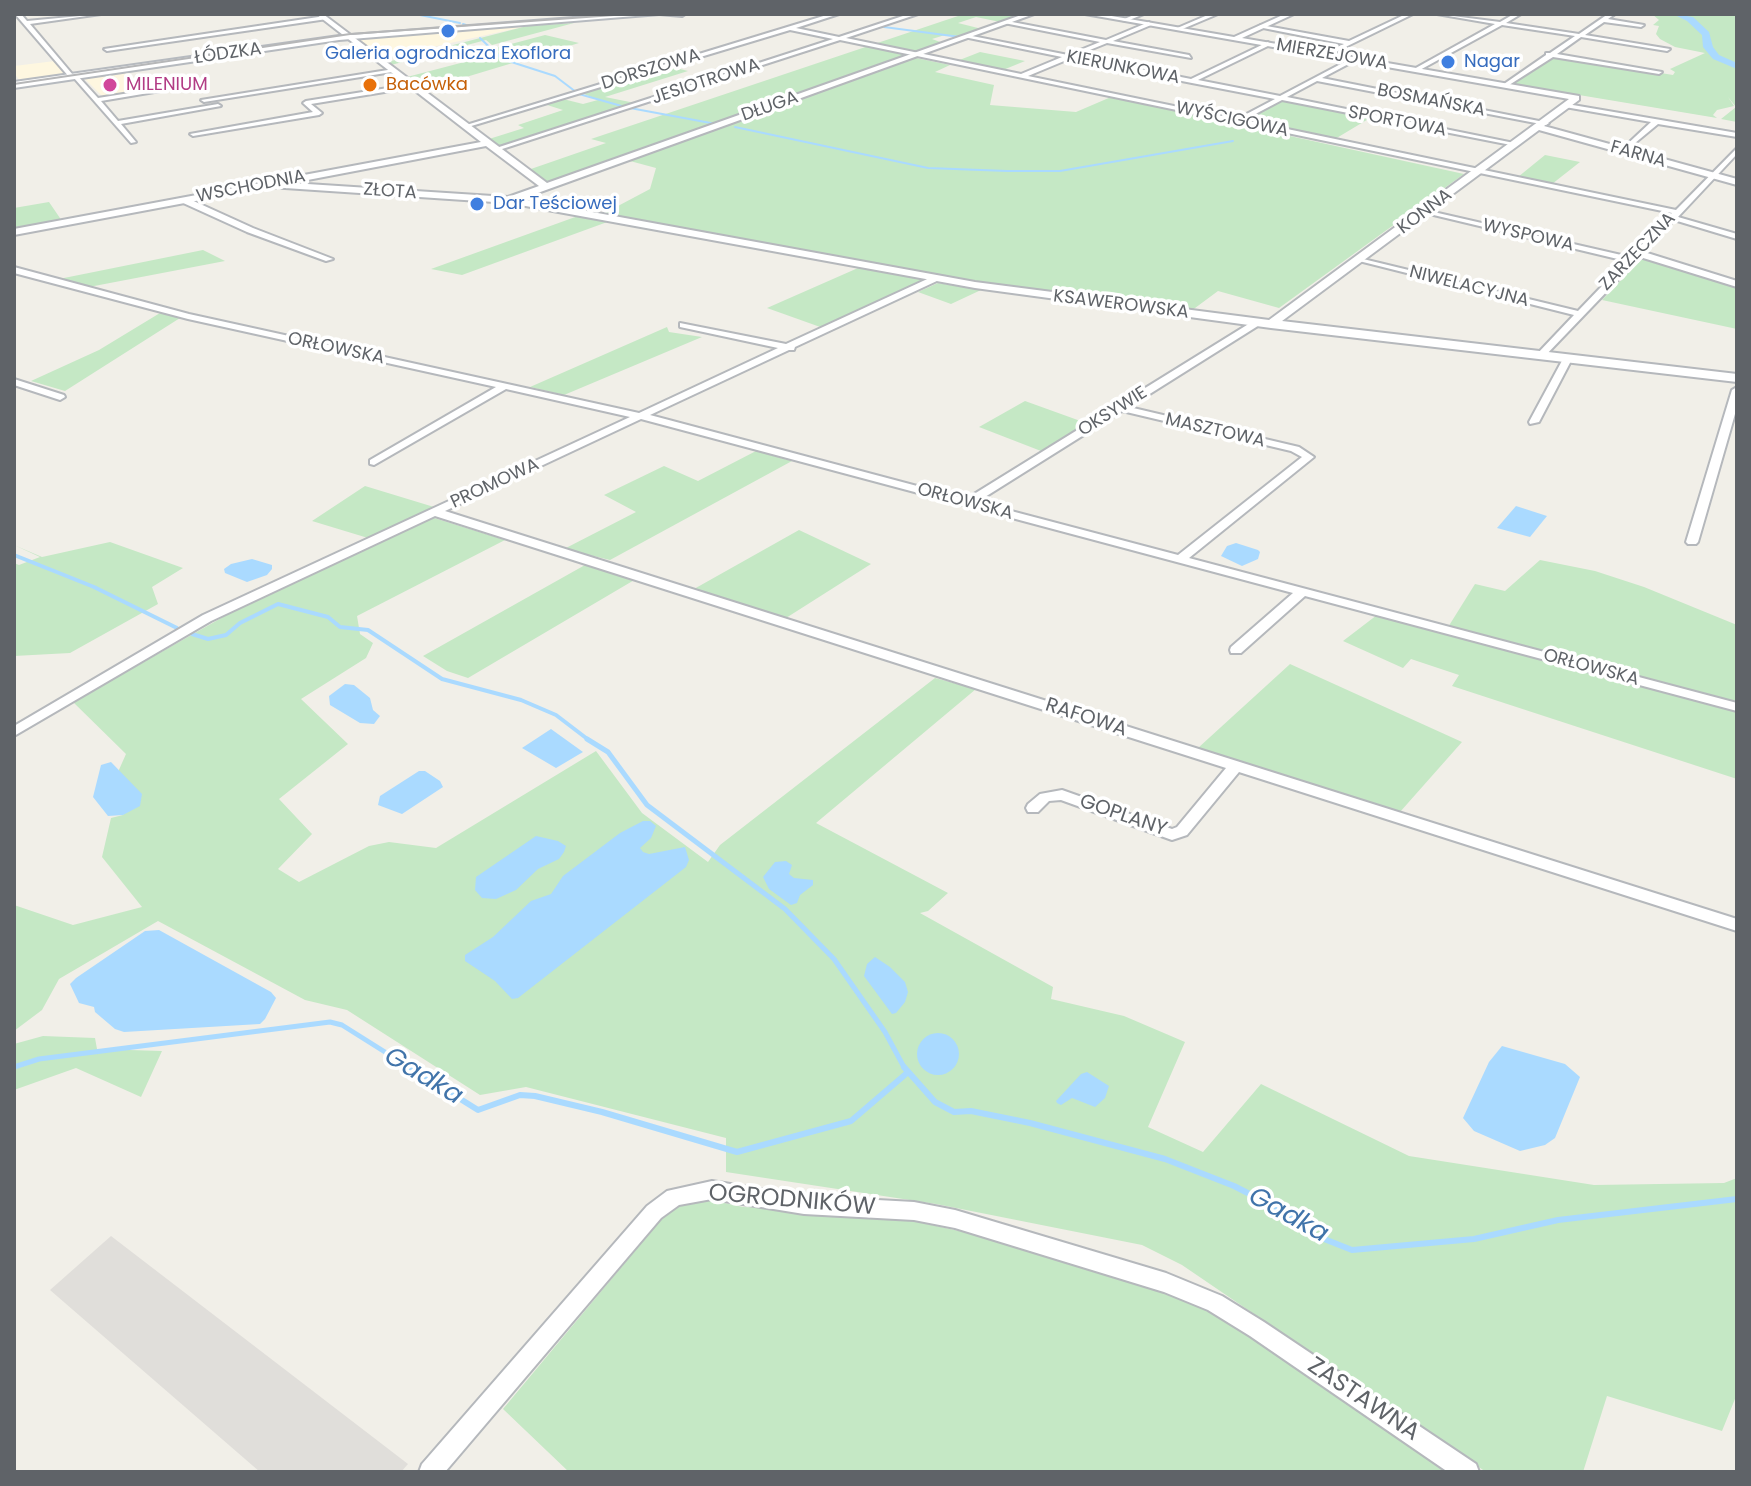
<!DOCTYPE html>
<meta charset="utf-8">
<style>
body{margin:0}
#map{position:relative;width:1751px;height:1486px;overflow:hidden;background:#f1efe8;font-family:Poppins,sans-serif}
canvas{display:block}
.frame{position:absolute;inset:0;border:16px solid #5f6368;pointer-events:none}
</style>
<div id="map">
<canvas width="1751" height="1486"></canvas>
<div class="frame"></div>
</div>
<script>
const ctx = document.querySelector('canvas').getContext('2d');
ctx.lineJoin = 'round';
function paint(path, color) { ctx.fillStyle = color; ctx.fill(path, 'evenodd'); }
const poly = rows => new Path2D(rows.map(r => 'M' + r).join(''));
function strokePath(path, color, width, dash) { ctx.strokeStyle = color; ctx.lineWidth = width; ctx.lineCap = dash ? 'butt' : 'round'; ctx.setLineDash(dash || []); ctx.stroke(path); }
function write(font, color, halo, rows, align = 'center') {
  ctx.font = font + ' Poppins,sans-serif'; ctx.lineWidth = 7; ctx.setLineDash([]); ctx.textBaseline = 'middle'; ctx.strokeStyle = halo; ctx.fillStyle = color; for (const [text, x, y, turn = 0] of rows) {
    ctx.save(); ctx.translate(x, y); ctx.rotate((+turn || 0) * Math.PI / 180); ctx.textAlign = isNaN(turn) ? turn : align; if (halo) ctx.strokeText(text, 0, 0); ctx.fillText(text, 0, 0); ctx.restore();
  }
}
const commercial = poly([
 [527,26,383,58,356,38,411,34],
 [55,61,67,74,20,81,14,73,14,66],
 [127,71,146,90,103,97,84,78]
]);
const industrial = poly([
 [111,1236,408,1464,401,1472,260,1472,50,1290]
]);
const green = poly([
 [964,14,1028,14,1005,23,976,17,958,23,982,29,957,37,945,35,932,39,943,43,547,184,528,170,606,143,591,139],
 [1652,14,1737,14,1737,122,1721,119,1736,107,1728,97,1734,106,1717,110,1713,115,1717,118,1513,84,1551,55,1673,75,1675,72,1670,69,1705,53,1675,47,1660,39,1656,34,1659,26,1653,25,1659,20],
 [574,23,492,45,486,40,391,65,387,62,527,26],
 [545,35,579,43,423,90,407,77,495,54,499,52,496,48],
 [980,52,1025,61,1003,70,957,61],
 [916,58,950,65,935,72,994,85,990,105,1076,112,1111,97,1464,174,1279,308,1218,291,1191,311,971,282,601,215,650,189,656,168,630,161],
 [668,66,688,71,605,97,635,103,497,146,489,139,524,128,518,125,563,110,544,104,563,99,583,104,598,100,582,93],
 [1281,101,1370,118,1335,139,1245,120],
 [1545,155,1580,162,1552,184,1518,177],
 [49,202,62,221,14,230,14,208],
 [578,216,610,221,462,275,431,269],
 [203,250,225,261,89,287,59,279],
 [1642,258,1737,287,1737,329,1602,300],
 [858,268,924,280,823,328,767,308],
 [938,283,981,290,951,304,918,292],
 [160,313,180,318,65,391,31,381,99,350],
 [667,327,669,332,702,337,564,395,530,387],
 [1025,401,1086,423,1041,451,979,427],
 [756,451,792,461,610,560,564,549,636,512,604,495,664,466,698,481],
 [365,486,434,507,368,538,312,521],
 [431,517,505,540,357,616,360,634,373,643,366,658,301,699,348,744,279,799,312,834,278,869,299,882,369,846,389,842,436,848,596,751,642,813,708,862,720,845,935,678,976,689,816,823,948,893,928,911,920,913,1053,987,1051,999,1124,1016,1185,1042,1148,1127,1203,1152,1261,1084,1409,1156,1594,1185,1724,1183,1737,1178,1737,1394,1722,1431,1607,1396,1583,1472,1486,1472,1182,1265,1142,1245,936,1204,726,1172,726,1138,526,1087,480,1095,347,1010,305,1000,158,921,59,979,42,1010,14,1031,14,905,73,925,142,907,102,857,111,818,123,815,134,788,118,772,126,754,73,702,239,608],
 [799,530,871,564,786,618,694,589],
 [110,542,183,568,152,587,158,604,70,653,14,656,14,563,19,565,40,557,14,545,42,557],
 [1540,560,1595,571,1644,587,1737,625,1737,779,1452,686,1459,675,1411,659,1403,668,1343,641,1377,615,1445,632,1475,584,1505,591],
 [585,565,636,579,468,678,447,671,423,656],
 [1289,665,1290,664,1462,742,1400,812,1198,748],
 [43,1036,95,1038,97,1049,162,1051,141,1097,76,1068,14,1090,14,1044],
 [706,1199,743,1207,873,1212,1009,1242,1143,1282,1223,1313,1448,1472,569,1472,503,1409,669,1210,690,1200]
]);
const water = poly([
 [1516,506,1547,516,1530,537,1497,528],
 [1236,543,1258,550,1260,552,1258,559,1242,566,1221,556,1227,546],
 [252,559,272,565,272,569,267,575,247,582,225,573,224,569,231,564],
 [345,684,354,685,370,698,373,710,380,716,374,724,360,723,330,705,329,696],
 [551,729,583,752,556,768,522,748],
 [111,762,142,794,140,806,123,815,108,816,93,797,101,765],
 [419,771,425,771,440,781,443,787,402,814,378,805,380,796],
 [643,821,650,821,656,826,651,838,640,848,643,852,649,854,685,847,689,860,686,867,518,998,512,999,495,981,465,961,465,955,493,937,531,901,551,894,563,876,620,833],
 [536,836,558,841,566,846,564,852,559,859,538,869,516,890,496,899,482,898,475,890,476,877],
 [786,861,792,865,789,874,794,878,813,880,813,885,800,895,797,903,791,905,769,889,763,877,775,862],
 [159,930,271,992,276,998,265,1019,260,1024,124,1032,115,1029,95,1012,94,1007,79,1003,70,984,76,978,145,931],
 [875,957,890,967,905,982,908,992,905,1002,896,1013,892,1014,864,976,867,964],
 '917 1054a21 21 0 1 1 42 0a21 21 0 1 1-42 0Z',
 [1502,1046,1565,1064,1580,1077,1555,1138,1545,1145,1520,1151,1474,1131,1463,1118,1489,1062],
 [1087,1072,1109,1086,1105,1098,1095,1107,1072,1098,1061,1105,1057,1103,1056,1101,1081,1074]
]);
const streamFar3 = poly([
 [415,14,460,23],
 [463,24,466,25],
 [884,27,960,37],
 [480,38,502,59,555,76,576,92],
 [579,94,625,107],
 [630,108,716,124],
 [735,127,928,168,1007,171,1060,171,1233,141]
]);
const streamFar2 = poly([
 [14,555,94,587,177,628],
 [192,634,208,639,226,635,240,623,278,604,328,617,340,627,368,630,442,679,521,700,556,715,590,741]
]);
const streamFar1 = poly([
 [587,739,608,752,647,805,785,909,834,959,885,1032,905,1069],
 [14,1067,39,1059,330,1022,342,1025,412,1069]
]);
const stream = poly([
 [409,1067,478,1110,520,1095,535,1096,602,1112,737,1152,851,1121,907,1073],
 [904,1067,935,1102,954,1112,971,1111,1030,1123,1165,1159,1234,1186,1287,1213,1309,1233,1352,1250,1474,1239,1558,1220,1737,1199]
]);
const river = poly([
 [1673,14,1693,17,1709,32,1713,47,1719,55,1737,63,1737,69,1713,59,1703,47,1702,35,1687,21,1673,14]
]);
const minor = poly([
 [15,14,21,14,27,21,101,14,30,24,73,75,77,75,98,98,199,82,202,84,101,101,118,121,218,104,221,106,121,124,136,142,131,143,74,78,70,78,15,14],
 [659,14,685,14,682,16,659,14],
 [830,14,839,14,796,28,839,37,909,14,918,14,846,38,1021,74,1062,57,964,37,967,35,1068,55,1100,42,1004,23,1007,21,1106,40,1149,22,1151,25,1113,41,1189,55,1191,58,1107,43,1075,56,1191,79,1268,42,1270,45,1198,80,1280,96,1354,57,1356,60,1322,78,1549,123,1546,125,1317,81,1287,97,1519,144,1516,146,1282,100,1244,120,1676,210,1737,148,1737,154,1678,217,1737,234,1737,239,1674,220,1644,252,1737,281,1737,287,1640,257,1543,358,1537,358,1537,354,1574,315,1355,260,1359,258,1578,311,1626,261,1421,212,1425,210,1630,257,1672,213,840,40,499,150,493,149,833,39,790,30,468,127,463,126,830,14],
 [1069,59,1192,83,1275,99,1237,119,1028,76,1069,59],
 [1136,14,1144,14,1127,21,1122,20,1136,14],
 [1210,14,1218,14,1180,30,1175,29,1210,14],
 [1406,14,1413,14,1327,56,1325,53,1344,44,1258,27,1261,25,1349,41,1406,14],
 [1437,14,1500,22,1514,14,1521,14,1506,23,1579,34,1608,14,1615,14,1608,19,1644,25,1641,27,1604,22,1585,35,1670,49,1667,51,1581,37,1557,54,1662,72,1659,74,1553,57,1506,87,1504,84,1546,55,1546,53,1550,53,1575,36,1502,25,1418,71,1414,71,1414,69,1495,24,1437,14],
 [325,16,327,19,107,51,104,49,325,16],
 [394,69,392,72,204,102,201,100,394,69],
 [413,84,415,87,311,104,322,113,319,115,193,136,190,134,313,112,303,103,306,101,413,84],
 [1567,104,1737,133,1737,137,1658,124,1623,153,1621,150,1651,122,1565,107,1567,104],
 [181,198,187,198,253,228,333,259,326,261,247,232,181,202,181,198],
 [14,267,189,314,639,413,778,348,680,327,680,323,786,344,936,275,940,278,939,280,795,347,794,350,789,350,650,415,966,499,1255,320,1261,320,1261,324,1129,407,1299,447,1314,457,1189,558,1737,703,1737,711,1305,596,1241,653,1231,653,1230,650,1231,647,1293,593,641,419,445,511,1737,919,1737,931,1239,772,1187,835,1172,840,1061,800,1049,801,1038,812,1028,812,1026,808,1028,804,1040,794,1062,790,1172,829,1177,827,1226,768,435,516,211,621,14,736,14,726,203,615,630,417,506,389,374,465,370,464,370,460,496,387,188,319,14,273,14,267],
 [1122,411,1291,451,1302,457,1178,555,977,502,1122,411],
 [1564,357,1572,359,1539,422,1530,424,1529,422,1564,357],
 [14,379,64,395,65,397,60,400,14,385,14,379],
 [1737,387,1737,407,1698,542,1696,544,1688,544,1686,542,1732,390,1737,387],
 [712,1181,804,1196,914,1202,955,1210,1166,1273,1222,1296,1264,1322,1476,1464,1479,1472,1448,1472,1250,1336,1208,1310,1164,1292,955,1228,914,1220,804,1214,712,1199,679,1205,661,1218,445,1472,419,1472,422,1464,647,1206,667,1191,712,1181]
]);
const tertiary = poly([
 [316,14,323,14,547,183,1024,14,1034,14,521,199,975,282,1269,320,1569,99,1085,14,1100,14,1234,37,1285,14,1294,14,1242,38,1579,96,1579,100,1544,126,1737,179,1737,185,1539,130,1282,321,1737,374,1737,382,1271,328,975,288,509,203,270,187,14,235,14,229,481,142,316,14],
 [486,146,539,186,508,197,292,183,486,146]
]);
const secondary = poly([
 [625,14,660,14,339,40,14,88,14,82,339,36,625,14]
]);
const tram = poly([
 [14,84,350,34,628,14]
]);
const markers = [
 [448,31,8,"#3f7fe0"],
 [1448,62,8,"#3f7fe0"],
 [110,85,8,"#d1479c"],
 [370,85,8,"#e8710a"],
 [477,204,8,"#3f7fe0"]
];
const farStreetnames = [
 ["ŁÓDZKA",228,54,-8],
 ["MIERZEJOWA",1332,55,10],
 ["KIERUNKOWA",1123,68,11],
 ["DORSZOWA",651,70,-17],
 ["JESIOTROWA",706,82,-18],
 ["BOSMAŃSKA",1431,101,11],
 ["DŁUGA",770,107,-19],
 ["WYŚCIGOWA",1232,120,12],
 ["SPORTOWA",1397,122,11],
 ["FARNA",1638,155,16],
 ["WSCHODNIA",251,187,-11],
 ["ZŁOTA",390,192,4],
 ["KONNA",1425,212,-37],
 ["WYSPOWA",1528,236,13],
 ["ZARZECZNA",1638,252,-46],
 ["NIWELACYJNA",1469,287,14],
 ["KSAWEROWSKA",1121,305,7],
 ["ORŁOWSKA",336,349,12],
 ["OKSYWIE",1113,412,-32],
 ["MASZTOWA",1215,431,13],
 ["PROMOWA",495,484,-25],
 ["ORŁOWSKA",965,502,15],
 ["ORŁOWSKA",1591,668,15]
];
const farShopnames = [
 ["Galeria ogrodnicza Exoflora",448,54,"center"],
 ["Nagar",1464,62],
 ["Dar Teściowej",493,204]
];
const farHotelnames = [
 ["MILENIUM",126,85]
];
const farFoodnames = [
 ["Bacówka",386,85]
];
const streetNames = [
 ["RAFOWA",1086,718,18],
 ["GOPLANY",1123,816,19]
];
const nearStreetnames = [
 ["OGRODNIKÓW",792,1201,5],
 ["ZASTAWNA",1363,1400,34]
];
const nearWaternames = [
 ["Gadka",423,1077,31],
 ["Gadka",1288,1216,29]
];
paint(commercial, '#fef7e0');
paint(industrial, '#e0deda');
paint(green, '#c5e8c5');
paint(water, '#aadaff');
strokePath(streamFar3, '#aadaff', 2);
strokePath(streamFar2, '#aadaff', 4);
strokePath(streamFar1, '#aadaff', 5);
strokePath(stream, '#aadaff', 6);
paint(river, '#aadaff');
strokePath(minor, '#b5b8bc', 4);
strokePath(tertiary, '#b5b8bc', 4);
strokePath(secondary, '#b6babf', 4);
paint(minor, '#fff');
paint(tertiary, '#fff');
paint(secondary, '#fff');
strokePath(tram, '#b6b7b8', 2);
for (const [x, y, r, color] of markers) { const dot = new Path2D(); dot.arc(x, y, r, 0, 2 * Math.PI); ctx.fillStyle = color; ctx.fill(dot); strokePath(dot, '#fff', 3); }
write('18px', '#5f6368', '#fff', farStreetnames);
write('18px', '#366cbe', '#fff', farShopnames, 'left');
write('18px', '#b23c85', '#fff', farHotelnames, 'left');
write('18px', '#c56008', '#fff', farFoodnames, 'left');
write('20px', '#5f6368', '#fff', streetNames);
write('24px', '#5f6368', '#fff', nearStreetnames);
write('italic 26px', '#4174aa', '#fff', nearWaternames);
</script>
